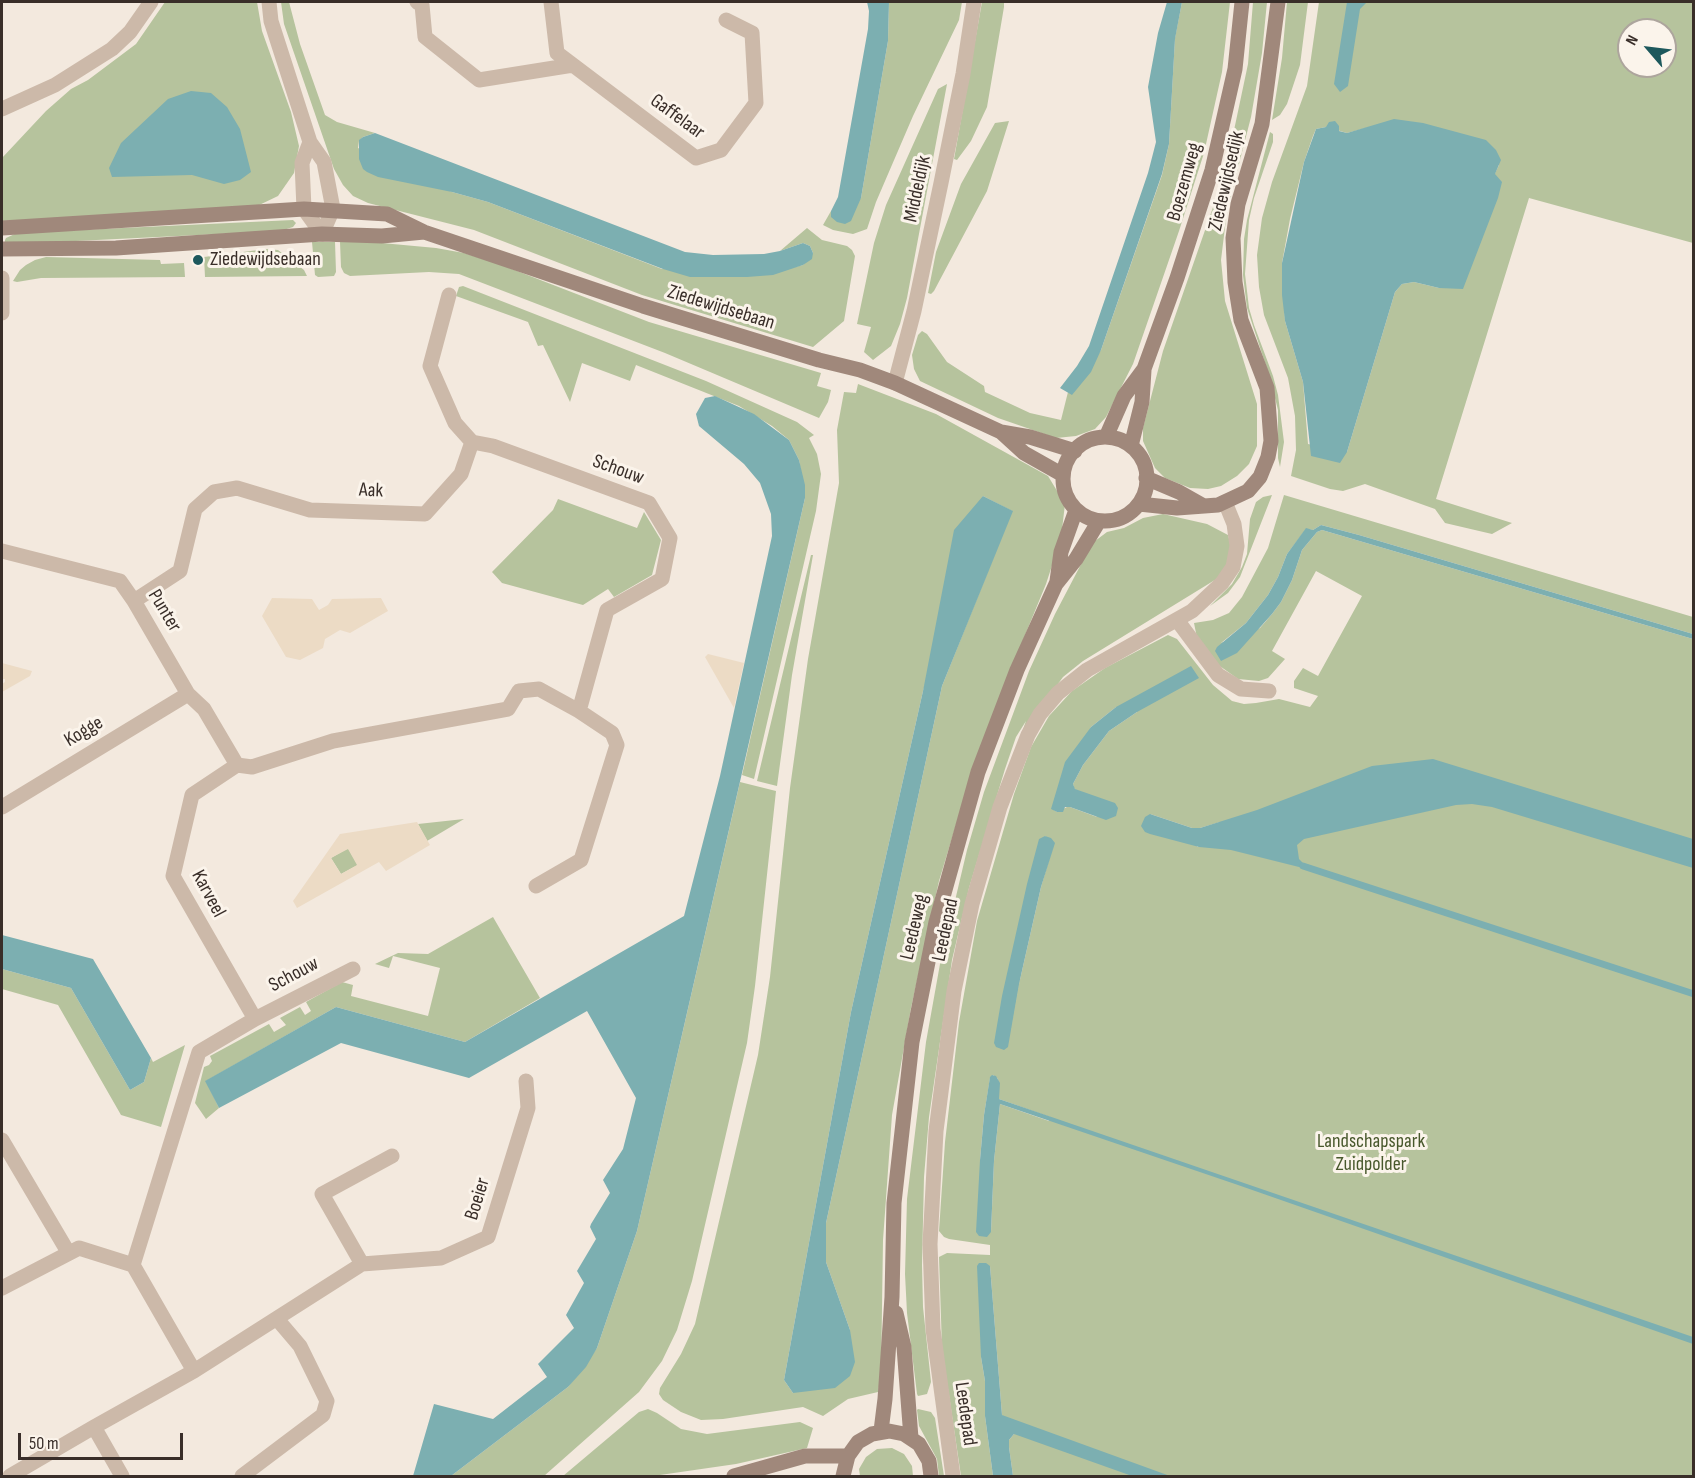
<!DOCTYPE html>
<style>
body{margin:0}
#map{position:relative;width:1695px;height:1478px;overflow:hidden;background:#f3e9de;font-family:"Sofia Sans Condensed",sans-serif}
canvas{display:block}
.frame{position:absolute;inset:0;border:3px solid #392e29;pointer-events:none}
.north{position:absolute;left:1617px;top:18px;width:60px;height:60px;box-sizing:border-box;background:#fbf4eb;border:2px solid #ada59d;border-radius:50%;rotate:298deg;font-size:16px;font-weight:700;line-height:24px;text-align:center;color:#392e29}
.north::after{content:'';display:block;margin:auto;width:21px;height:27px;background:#1d585c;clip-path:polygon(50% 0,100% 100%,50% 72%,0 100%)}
.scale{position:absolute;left:18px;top:1433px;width:165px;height:27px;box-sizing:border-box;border:3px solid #392e29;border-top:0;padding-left:8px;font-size:18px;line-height:21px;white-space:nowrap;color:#392e29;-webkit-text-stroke:4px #fbf4eb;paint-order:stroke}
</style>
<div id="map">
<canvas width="1695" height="1478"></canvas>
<div class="frame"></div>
<div class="north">N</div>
<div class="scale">50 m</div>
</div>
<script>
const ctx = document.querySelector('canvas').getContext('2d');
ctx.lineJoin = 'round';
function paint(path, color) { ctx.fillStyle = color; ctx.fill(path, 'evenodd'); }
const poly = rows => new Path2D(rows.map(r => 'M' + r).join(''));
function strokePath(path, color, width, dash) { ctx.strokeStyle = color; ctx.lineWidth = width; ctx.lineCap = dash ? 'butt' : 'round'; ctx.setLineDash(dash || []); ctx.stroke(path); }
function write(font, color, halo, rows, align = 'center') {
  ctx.font = font + ' "Sofia Sans Condensed",sans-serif'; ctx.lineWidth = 6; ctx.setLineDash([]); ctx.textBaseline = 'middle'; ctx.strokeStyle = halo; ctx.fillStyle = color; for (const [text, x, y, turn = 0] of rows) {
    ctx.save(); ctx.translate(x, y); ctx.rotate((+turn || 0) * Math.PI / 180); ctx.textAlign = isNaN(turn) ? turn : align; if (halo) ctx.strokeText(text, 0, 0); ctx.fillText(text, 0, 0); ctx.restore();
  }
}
const green = poly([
 [165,2,257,2,262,31,291,112,299,146,294,173,278,196,253,208,2,221,2,158,46,111,71,89,88,80,136,44],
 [281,2,289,2,300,44,325,115,337,122,375,133,363,137,359,141,358,148,452,192,488,202,662,269,791,268,803,265,813,253,810,246,803,243,780,251,807,228,822,240,847,246,852,250,855,256,844,321,813,347,642,295,474,230,368,203,353,196,343,185,334,169,284,24],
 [889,2,962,2,959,20,913,116,876,202,867,229,853,234,833,230,823,225,831,211,831,217,861,198,888,41],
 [982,2,1004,2,1004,7,987,107,971,141,957,160,954,159],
 [1182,2,1230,2,1222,72,1204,153,1179,231,1133,364,1106,417,1095,429,1076,436,1056,438,998,418,920,381,914,369,912,355,918,335,922,331,927,334,947,362,984,386,985,392,1030,413,1061,420,1068,392,1072,394,1101,350,1162,175,1169,144,1175,38],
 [1253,2,1267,2,1262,53,1251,117,1227,211,1221,260,1225,301,1257,404,1257,446,1249,464,1237,476,1221,486,1208,489,1190,488,1165,478,1155,468,1143,441,1143,428,1163,351,1219,190,1233,135,1248,64],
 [1287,2,1308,2,1300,65,1287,104,1280,115,1272,120,1282,58],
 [1319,2,1693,2,1693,243,1529,198,1436,499,1512,523,1492,534,1445,523,1435,509,1365,484,1343,491,1330,489,1291,476,1296,450,1295,416,1288,378,1264,315,1259,287,1257,255,1262,218,1272,182,1307,86],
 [1629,30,1665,30,1665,66,1629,66],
 [1326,127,1347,133,1370,127,1499,165,1439,288,1414,282,1402,284,1395,292,1347,452,1308,444,1303,382,1285,321,1282,263,1290,219,1304,162,1313,136,1316,129],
 [947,84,907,298,900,324,891,346,873,360,864,352,871,327,857,324,874,243,886,205,938,89],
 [1009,121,987,191,934,291,931,294,928,293,936,252,961,184,995,123],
 [1270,132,1273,134,1273,142,1254,198,1249,220,1245,274,1249,308,1254,325,1273,376,1278,395,1284,442,1280,467,1278,458,1278,410,1270,378,1247,308,1243,275,1244,239,1247,220],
 [293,220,296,223,293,227,280,231,15,244,5,243,5,240,6,238,17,233],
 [312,242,335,242,336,272,334,276,318,277,315,275],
 [340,242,371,242,436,248,464,253,499,264,649,322,821,373,817,386,831,390,828,402,819,418,665,353,459,274,429,272,350,276,344,273,341,267],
 [266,249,278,250,304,270,307,276,205,277,204,257],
 [46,257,160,260,161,264,184,263,185,277,41,278,17,282,13,281,20,270,26,265,35,260],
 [463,286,706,381,797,422,814,435,809,438,817,454,821,474,816,511,754,779,742,775,805,498,799,460,789,440,772,426,739,406,636,365,630,381,582,363,570,402,543,345,538,346,528,322,456,296,459,287],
 [858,384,936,414,1048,476,1065,504,1061,538,1046,584,996,706,965,795,939,881,911,1008,892,1115,883,1240,881,1375,878,1392,848,1399,823,1416,803,1407,723,1419,701,1420,681,1412,663,1400,659,1394,660,1388,681,1354,695,1324,758,1055,770,977,790,788,808,659,839,483,837,430,844,392,856,393],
 [983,496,1012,511,942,686,826,1223,826,1262,850,1330,793,1393,784,1380,851,1012,923,691],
 [1272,495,1240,577,1228,593,1210,606,1232,584,1242,567,1247,554,1250,519,1256,502,1263,497],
 [1284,495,1693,617,1693,634,1359,535,1321,525,1313,530,1306,529,1287,554,1278,577,1268,595,1246,623,1221,643,1260,628,1272,614,1281,602,1292,580,1302,550,1317,532,1322,530,1693,639,1693,1476,1013,1476,1009,1447,1009,1440,1014,1434,1002,1415,990,1266,981,1357,985,1381,985,1416,993,1476,961,1476,942,1348,939,1257,947,1253,990,1255,990,1245,949,1239,944,1237,939,1231,945,1142,959,1022,977,921,1014,794,1031,747,1049,716,1072,691,1105,668,1168,635,1177,639,1213,685,1232,701,1244,704,1256,703,1279,699,1310,707,1318,696,1294,688,1294,681,1303,668,1318,676,1362,596,1316,571,1272,651,1285,659,1268,678,1259,681,1238,679,1217,664,1197,638,1194,623,1213,620,1229,613,1242,597,1268,548],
 [1116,707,1137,712,1109,731,1083,765,1073,784,1074,788,1097,817,1070,807,1067,807,1057,812,1054,810,1091,727],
 [1150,814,1192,828,1200,828,1220,822,1198,847],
 [1045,836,1054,843,1041,887,1019,984,1008,1046],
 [993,1075,998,1079,999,1099,1050,1117,1049,1121,1000,1104,994,1161,991,1232,980,1160,984,1115,990,1078],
 [558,499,637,528,644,512,661,540,652,575,614,597,608,589,583,605,502,583,492,572,553,510],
 [1163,514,1207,524,1228,535,1233,553,1223,575,1083,661,1063,677,1021,735,1026,721,1016,737,1005,769,969,888,952,960,929,1117,924,1177,922,1265,923,1307,931,1382,927,1394,918,1396,917,1394,907,1313,905,1274,907,1199,926,1042,940,964,967,850,984,792,1029,671,1055,614,1089,549,1095,541,1107,532,1124,528,1143,518],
 [811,555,813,555,792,675,777,786,757,781],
 [740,782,776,791,755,986,747,1043,692,1281,677,1330,662,1361,639,1392,544,1476,451,1476,568,1387,597,1348,637,1231],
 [464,819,427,841,418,824],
 [348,848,358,865,341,874,331,858],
 [493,917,540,998,465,1042,336,1007,206,1081,219,1108,206,1119,195,1103,204,1067,209,1065,212,1061,210,1056,269,1024,274,1032,286,1025,280,1018,300,1007,305,1015,311,1011,306,1002,342,982,353,985,351,996,428,1016,440,968,393,956,389,968,375,964,398,953,428,954],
 [2,969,71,988,130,1090,144,1082,151,1058,153,1062,185,1045,161,1127,121,1115,58,1005,2,989],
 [648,1409,657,1413,681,1429,707,1434,800,1422,813,1428,807,1448,736,1464,653,1476,563,1476,639,1412],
 [918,1409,931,1412,935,1418,944,1476,939,1476,937,1459,919,1426,917,1410],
 [892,1448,904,1454,912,1466,913,1476,860,1476,859,1469,866,1457,877,1449]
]);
const plaza = poly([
 [272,598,312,599,319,610,328,605,332,599,381,598,388,611,350,633,340,630,325,639,323,648,300,660,286,657,262,616],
 [708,654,744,663,734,708,705,657],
 [2,663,32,671,30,676,2,692,2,684,5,682,5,679,2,679],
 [417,822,430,845,386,871,379,862,297,908,293,901,340,834],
 [348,849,357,865,341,874,331,858]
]);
const water = poly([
 [867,2,889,2,888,41,861,198,851,221,845,224,837,222,831,217,831,211,838,197,868,29,869,11],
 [1167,2,1182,2,1175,39,1169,144,1162,174,1101,350,1091,372,1072,395,1060,388,1077,366,1089,346,1148,173,1156,142,1148,87,1158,33],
 [1347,2,1367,2,1360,9,1348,86,1340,92,1334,84],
 [191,91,211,93,227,107,240,129,251,172,240,180,224,184,192,175,112,177,109,168,121,143,168,99],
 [1394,119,1423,123,1486,140,1496,150,1501,160,1495,174,1502,182,1498,198,1463,289,1439,288,1414,282,1402,284,1395,292,1347,452,1340,463,1311,456,1303,382,1285,321,1282,295,1282,263,1304,162,1316,129,1326,127,1329,122,1335,121,1339,126,1339,131,1347,133],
 [375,133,685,252,713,255,764,254,780,251,803,243,810,246,813,253,812,259,803,265,773,275,747,277,690,277,663,269,488,202,452,192,378,177,367,172,363,169,359,159,359,140,363,137],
 [715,396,754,414,789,440,799,460,805,485,805,498,637,1231,597,1348,586,1367,568,1387,451,1476,413,1476,434,1404,493,1419,547,1377,538,1364,574,1328,566,1315,584,1283,577,1271,596,1239,590,1227,591,1224,610,1193,603,1180,623,1149,636,1098,587,1011,469,1078,341,1043,219,1108,205,1081,336,1007,465,1042,684,916,720,776,772,536,771,514,760,483,744,464,699,426,696,414,705,398],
 [983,496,1013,511,942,686,826,1223,826,1262,850,1330,855,1362,850,1376,835,1388,793,1393,784,1380,851,1012,923,691,954,530],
 [1321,525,1359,535,1693,634,1693,639,1322,530,1317,532,1302,550,1292,580,1281,602,1272,614,1237,653,1221,661,1215,651,1217,647,1246,623,1268,595,1278,577,1287,554,1306,528,1313,530],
 [1191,666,1199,678,1137,712,1109,731,1083,765,1073,784,1075,789,1115,803,1118,808,1116,816,1106,820,1070,807,1065,807,1063,812,1057,812,1051,809,1065,762,1091,727,1116,707],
 [1433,759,1693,839,1693,868,1492,807,1472,804,1456,805,1304,839,1297,845,1299,859,1304,864,1303,868,1231,850,1199,847,1150,834,1145,832,1141,826,1145,817,1150,814,1192,828,1200,828,1257,810,1372,766],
 [1045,836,1051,838,1055,843,1041,887,1019,984,1008,1047,1004,1050,996,1047,994,1043,1002,996,1027,884,1039,839],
 [2,935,93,959,151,1058,144,1082,130,1090,71,988,2,969],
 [992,1075,996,1076,1000,1083,999,1099,1693,1337,1693,1344,1238,1185,1000,1104,994,1161,991,1232,987,1237,979,1236,976,1232,980,1160,984,1115,990,1077],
 [979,1263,986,1263,990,1266,1002,1415,1170,1476,1132,1476,1014,1434,1009,1440,1009,1447,1013,1476,993,1476,985,1416,985,1381,981,1357,977,1266]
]);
const stream = poly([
 [1303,866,1694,994]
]);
const street = poly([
 [269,2,271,21,310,142,324,162,333,209,322,234,304,209,302,163,310,142],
 [417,2,422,5,425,37,479,80,573,65],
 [551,2,557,53,696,158,721,150,756,103,752,33,726,20],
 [2,109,55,85,112,49,130,32,151,2],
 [2,278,2,313],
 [895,383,914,311,941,183,963,74,974,2],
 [472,442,493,446,649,503,670,538,662,579,607,610,579,711,612,733,617,745,581,860,536,886],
 [2,551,120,581,134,601,188,694,204,709,237,765],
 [134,601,180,571,195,509,214,492,237,488,310,510,425,514,461,474,472,442,455,423,430,366,449,295],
 [1177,620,1218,675,1241,689,1269,691],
 [237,765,252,767,333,741,508,709,519,691,539,689,579,711],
 [237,765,192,795,173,876,255,1019],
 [2,807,188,694],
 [2,1140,68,1252],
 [362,1264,322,1194,392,1156],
 [133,1265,199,1052,255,1019,353,969],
 [2,1288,79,1248,133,1265,194,1371,94,1427,10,1476],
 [194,1371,362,1264,441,1258,488,1237,528,1108,526,1081],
 [94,1427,122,1476],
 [242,1476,323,1415,327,1401,300,1346,277,1319],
 [953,1476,933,1329,930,1244,936,1131,954,991,972,904,1000,807,1028,735,1040,714,1058,693,1087,670,1192,611,1222,583,1233,567,1237,546,1234,524,1225,502]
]);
const secondary = poly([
 [2,228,304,209,387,214,424,232,643,306,819,360,860,370,895,383,1001,432,1024,453,1063,475],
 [2,249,116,248,322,234,382,236,424,232],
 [1001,432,1030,437,1075,451],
 [1106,437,1124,396,1144,369,1177,278,1212,170,1235,69,1242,2],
 '1063 479a42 42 0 1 1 84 0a42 42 0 1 1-84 0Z',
 [1131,446,1142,402,1144,370],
 [1146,478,1179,492,1202,505],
 [1139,504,1177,508,1218,505,1248,491,1260,477,1268,457,1271,441,1267,388,1241,320,1235,282,1233,238,1238,204,1262,124,1278,2],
 [1057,581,1061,552,1076,510],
 [896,1313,904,1347,911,1438],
 [881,1431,885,1399,892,1297,894,1203,912,1042,936,922,978,772,1017,670,1056,584,1076,559,1099,521],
 [734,1476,805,1456,848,1456],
 [843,1476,848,1456,858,1442,872,1434,889,1431,904,1434,919,1444,929,1461,931,1476]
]);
const markers = [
 [198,260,6,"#1d585c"]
];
const streetNames = [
 ["Gaffelaar",677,117,36],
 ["Ziedewijdsedijk",1227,181,-77],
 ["Boezemweg",1185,182,-74],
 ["Middeldijk",918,189,-78],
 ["Ziedewijdsebaan",721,308,17],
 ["Schouw",618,470,20],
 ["Aak",371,491,2],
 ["Punter",164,611,59],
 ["Kogge",84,732,-31],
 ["Karveel",208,894,62],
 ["Leedeweg",915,927,-77],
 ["Leedepad",946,930,-78],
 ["Schouw",294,975,-28],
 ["Boeier",478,1199,-73],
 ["Leedepad",965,1414,82]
];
const poiNames = [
 ["Ziedewijdsebaan",210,260]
];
const parkNames = [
 ["Landschapspark",1371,1142],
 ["Zuidpolder",1371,1165]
];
paint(green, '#b6c39d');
paint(plaza, '#ecdbc5');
paint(water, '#7cafb1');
strokePath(stream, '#7cafb1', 7);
strokePath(street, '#ccb9a9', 15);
strokePath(secondary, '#a0887b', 15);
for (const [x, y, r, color] of markers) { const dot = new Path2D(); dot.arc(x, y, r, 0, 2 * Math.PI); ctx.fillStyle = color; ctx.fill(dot); strokePath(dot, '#fbf4eb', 2); }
write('20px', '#392e29', '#fbf4eb', streetNames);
write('20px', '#392e29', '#fbf4eb', poiNames, 'left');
write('20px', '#48582c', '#fbf4eb', parkNames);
</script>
